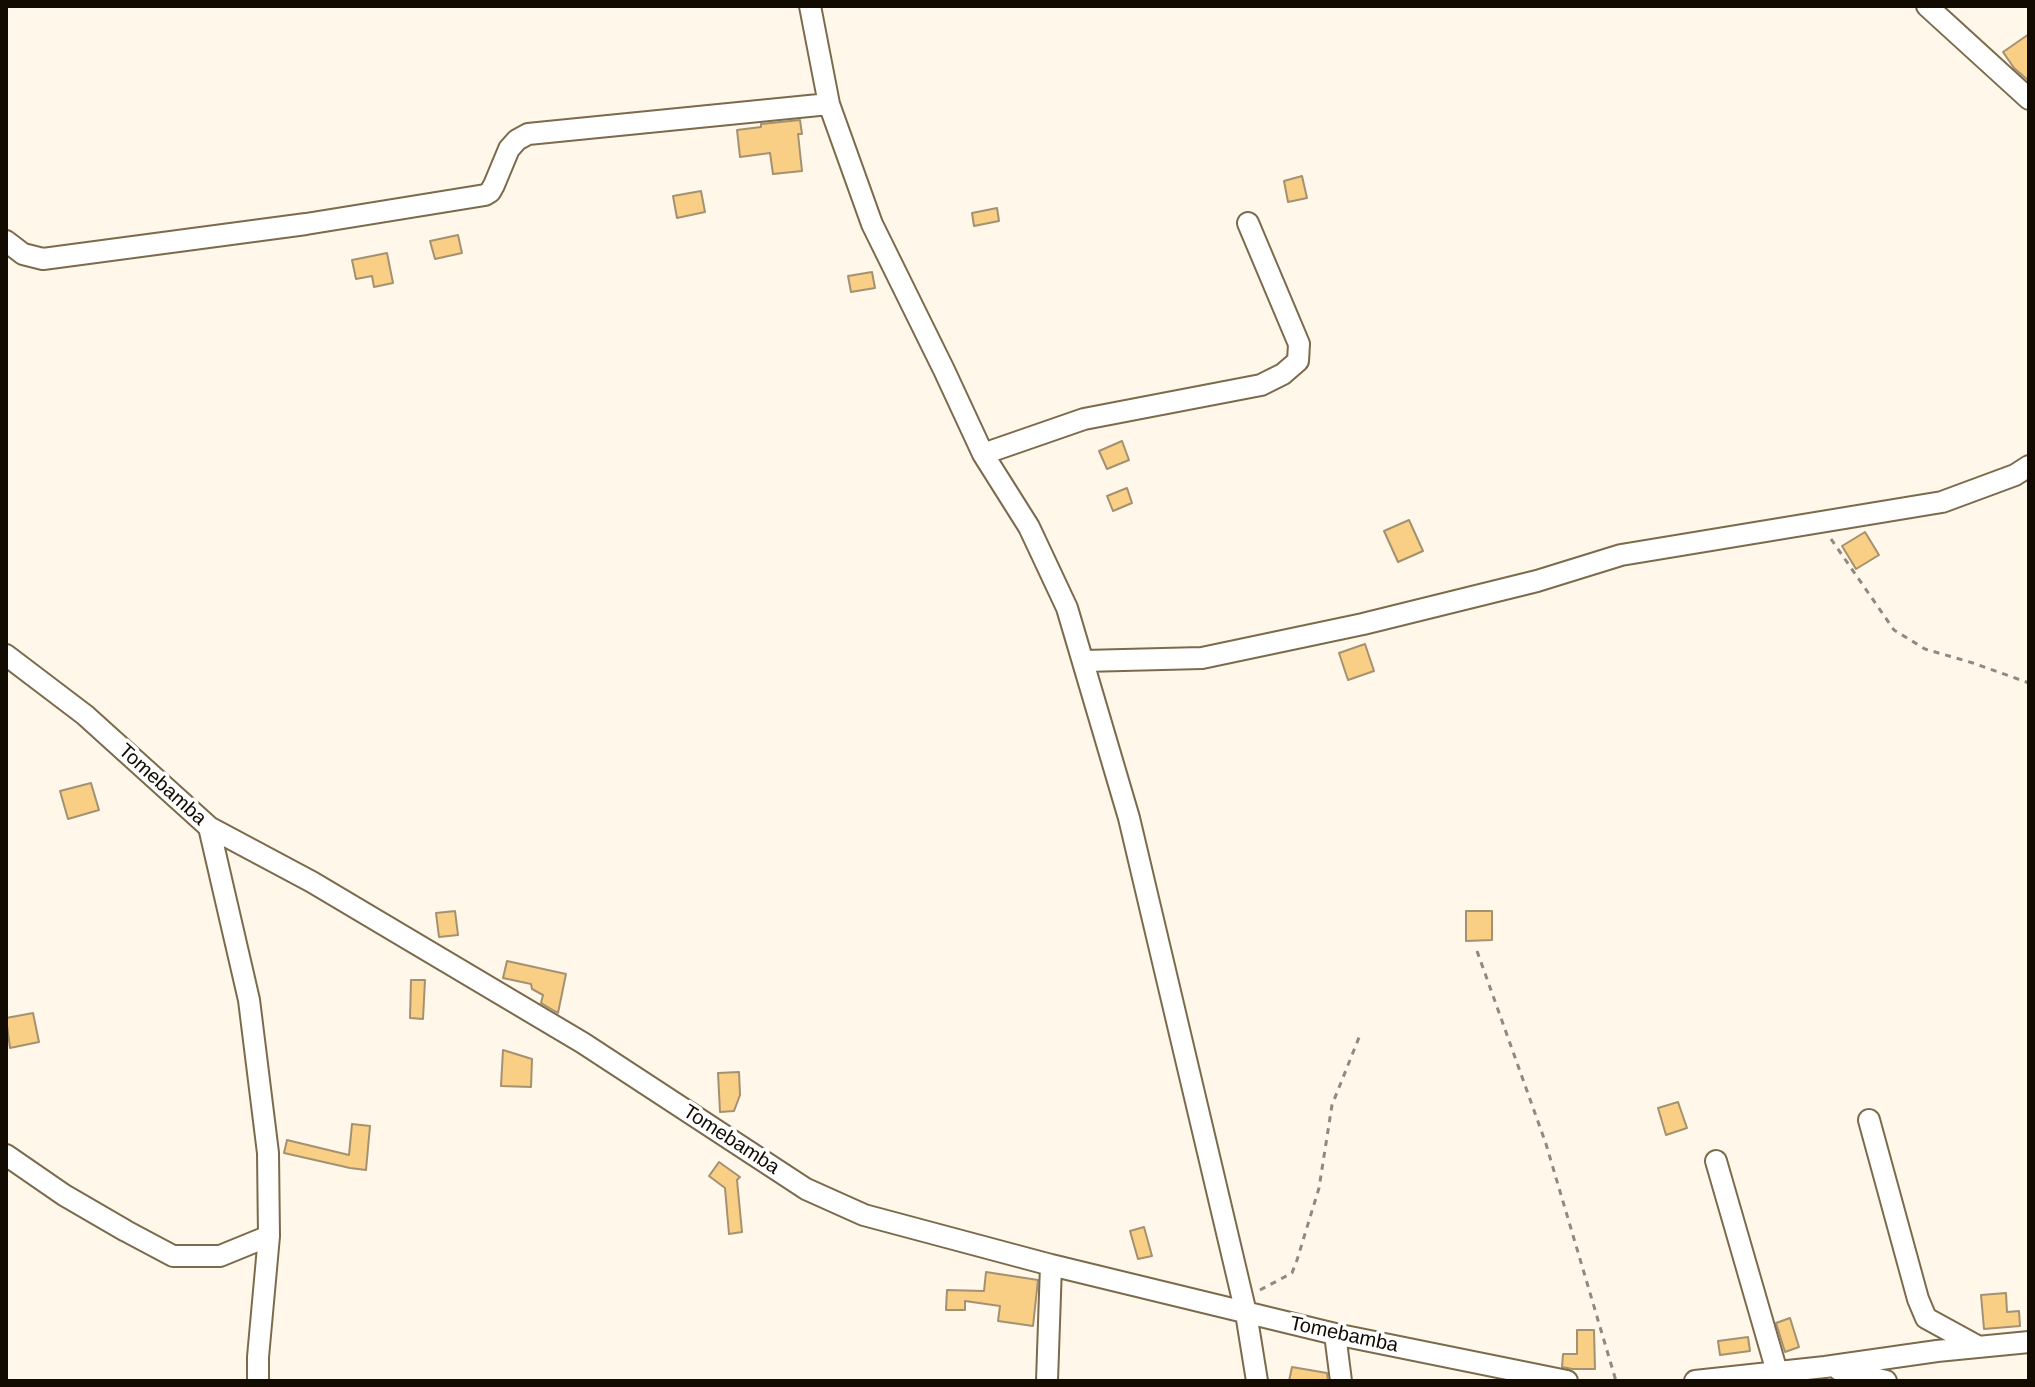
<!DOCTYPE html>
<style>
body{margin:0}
#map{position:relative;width:2035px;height:1387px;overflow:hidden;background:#fff7e9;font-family:Arial,sans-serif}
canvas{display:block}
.frame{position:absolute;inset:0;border:8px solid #120b02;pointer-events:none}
</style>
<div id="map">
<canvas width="2035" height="1387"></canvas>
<div class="frame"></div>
</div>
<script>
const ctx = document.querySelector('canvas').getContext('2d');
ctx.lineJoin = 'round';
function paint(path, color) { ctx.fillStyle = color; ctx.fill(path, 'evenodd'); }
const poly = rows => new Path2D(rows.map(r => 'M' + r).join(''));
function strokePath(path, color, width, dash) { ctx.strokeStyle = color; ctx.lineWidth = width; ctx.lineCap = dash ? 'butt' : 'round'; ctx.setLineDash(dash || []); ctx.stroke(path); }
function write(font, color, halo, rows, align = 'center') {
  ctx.font = font + ' Arial,sans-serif'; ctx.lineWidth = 7; ctx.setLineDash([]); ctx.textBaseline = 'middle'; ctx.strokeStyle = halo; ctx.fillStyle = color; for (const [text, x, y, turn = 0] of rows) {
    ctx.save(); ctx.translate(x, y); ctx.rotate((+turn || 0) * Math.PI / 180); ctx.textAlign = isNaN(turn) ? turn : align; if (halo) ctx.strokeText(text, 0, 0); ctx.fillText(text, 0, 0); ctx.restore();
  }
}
const building = poly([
 [2029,34,2029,81,2014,68,2003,52,2029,34],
 [800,120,802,134,798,134,802,171,773,174,770,153,740,157,737,130,761,127,761,124,800,120],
 [1302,176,1307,198,1288,202,1284,181,1302,176],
 [701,191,705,212,677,218,673,196,701,191],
 [997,208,999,221,974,226,972,213,997,208],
 [458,235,462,253,435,259,430,241,458,235],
 [387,253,393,283,374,287,372,276,356,279,352,260,387,253],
 [872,272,875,288,851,292,848,276,872,272],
 [1122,441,1129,460,1107,469,1099,451,1122,441],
 [1127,488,1132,503,1113,511,1107,496,1127,488],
 [1409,520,1423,551,1398,562,1384,531,1409,520],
 [1865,532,1879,555,1856,569,1842,546,1865,532],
 [1365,644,1374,671,1348,680,1339,653,1365,644],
 [91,783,99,810,68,819,60,791,91,783],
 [455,911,458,935,439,937,436,913,455,911],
 [1466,911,1492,911,1492,940,1466,941,1466,911],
 [507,961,566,974,558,1013,541,1003,543,995,532,989,531,984,503,978,507,961],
 [411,980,425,980,423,1019,410,1018,411,980],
 [33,1013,39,1042,10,1048,6,1018,33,1013],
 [503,1050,532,1059,531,1087,501,1086,503,1050],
 [739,1072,740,1095,734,1111,720,1112,718,1073,739,1072],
 [1678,1102,1687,1128,1666,1135,1658,1108,1678,1102],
 [352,1124,370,1126,366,1170,350,1168,284,1153,287,1140,349,1155,352,1124],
 [719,1162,740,1177,737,1180,742,1232,729,1234,725,1188,709,1176,719,1162],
 [1144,1227,1152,1256,1138,1259,1130,1231,1144,1227],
 [986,1272,1038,1280,1033,1326,998,1321,1000,1306,965,1301,965,1310,946,1310,947,1290,984,1291,986,1272],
 [2006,1293,2007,1312,2019,1311,2020,1326,1984,1329,1981,1295,2006,1293],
 [1790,1318,1799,1347,1785,1352,1776,1323,1790,1318],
 [1577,1330,1594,1330,1595,1369,1572,1369,1562,1367,1563,1354,1577,1354,1577,1330],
 [1748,1337,1750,1351,1720,1355,1718,1341,1748,1337],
 [1292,1367,1327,1373,1328,1381,1289,1381,1292,1367]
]);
const path = poly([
 [1831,539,1894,630,1925,649,1973,663,2029,683],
 [1477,951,1546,1144,1616,1381],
 [1260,1290,1292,1273,1297,1260,1319,1188,1332,1105,1360,1035]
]);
const minor = poly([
 [810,6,829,104,872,224,944,370,983,454,1029,527,1067,608,1129,818,1246,1313,1257,1381],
 [1927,6,2029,99],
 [6,241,23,254,43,259,306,224,485,195,490,192,494,185,509,149,517,140,528,134,829,104],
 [983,454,1084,419,1261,385,1283,374,1298,361,1299,344,1248,223],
 [6,655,85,715,209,827,312,882,583,1043,806,1189,864,1215,1051,1265,1335,1334,1567,1381],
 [1084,661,1202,658,1363,624,1537,581,1621,555,1942,502,2015,475,2029,466],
 [209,827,249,1000,268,1153,269,1236,258,1357,258,1381],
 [1869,1120,1918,1299,1926,1318,1979,1347],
 [6,1155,64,1195,126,1231,173,1256,220,1256,269,1236],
 [1716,1161,1777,1372],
 [1335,1334,1341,1381],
 [1839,1370,1886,1381],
 [1047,1381,1051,1265],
 [1695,1381,1825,1367,1937,1351,2029,1342]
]);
const streetNames = [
 ["Tomebamba",162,785,42],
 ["Tomebamba",731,1140,33],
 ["Tomebamba",1344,1335,12]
];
paint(building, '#f9cf86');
strokePath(building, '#a49171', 2);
strokePath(minor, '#7c6a4c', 24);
strokePath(path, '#90897d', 3, [6, 6]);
strokePath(minor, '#fff', 20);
write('20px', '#120b02', '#fff', streetNames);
</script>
